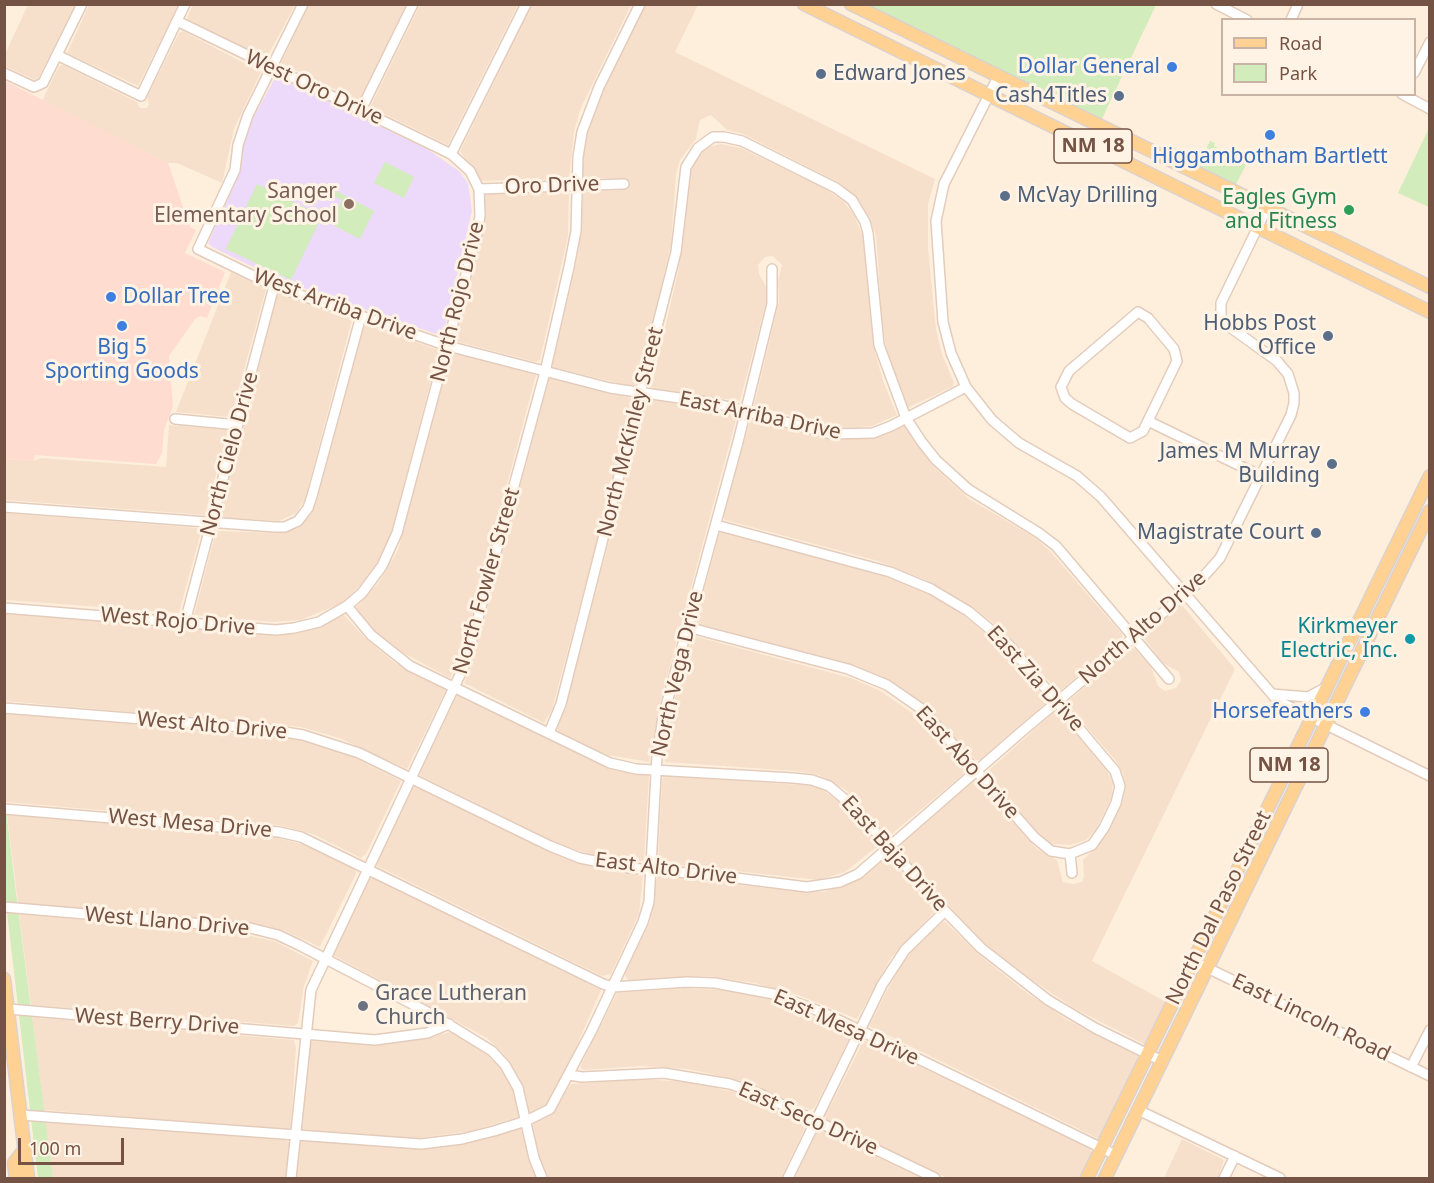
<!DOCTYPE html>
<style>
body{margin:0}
#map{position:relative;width:1434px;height:1183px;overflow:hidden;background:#feefdd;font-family:"Noto Sans",sans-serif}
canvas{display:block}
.frame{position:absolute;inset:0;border:6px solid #755344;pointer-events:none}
.legend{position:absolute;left:1221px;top:18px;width:195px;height:78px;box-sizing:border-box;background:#fff3e5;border:2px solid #c8b3a5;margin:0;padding:8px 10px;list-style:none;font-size:18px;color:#755344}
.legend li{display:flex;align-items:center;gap:12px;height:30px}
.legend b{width:30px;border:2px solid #c8b3a5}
.scale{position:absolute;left:18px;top:1138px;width:106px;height:27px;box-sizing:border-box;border:3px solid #755344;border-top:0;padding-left:8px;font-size:18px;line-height:21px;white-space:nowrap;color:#755344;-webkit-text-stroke:4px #fff3e5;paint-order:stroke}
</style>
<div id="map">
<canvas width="1434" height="1183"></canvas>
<div class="frame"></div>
<ul class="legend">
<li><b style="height:8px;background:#ffd193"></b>Road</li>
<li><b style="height:16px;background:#d2ecbb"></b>Park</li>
</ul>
<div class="scale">100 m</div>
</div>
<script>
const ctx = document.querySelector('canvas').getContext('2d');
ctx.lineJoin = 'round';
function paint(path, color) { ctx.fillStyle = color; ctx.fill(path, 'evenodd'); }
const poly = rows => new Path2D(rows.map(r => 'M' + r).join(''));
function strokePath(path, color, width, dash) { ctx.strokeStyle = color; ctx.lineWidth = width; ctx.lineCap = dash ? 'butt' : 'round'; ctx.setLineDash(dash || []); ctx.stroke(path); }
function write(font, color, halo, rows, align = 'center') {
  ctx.font = font + ' "Noto Sans",sans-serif'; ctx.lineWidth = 6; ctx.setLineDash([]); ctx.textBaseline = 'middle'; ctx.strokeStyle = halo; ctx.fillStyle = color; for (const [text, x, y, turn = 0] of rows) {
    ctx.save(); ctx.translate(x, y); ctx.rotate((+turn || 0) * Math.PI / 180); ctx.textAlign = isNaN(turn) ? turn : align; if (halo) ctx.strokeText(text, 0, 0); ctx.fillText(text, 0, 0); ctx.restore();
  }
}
const residential = poly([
 [309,4,406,5,359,101,281,63],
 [532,4,631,5,580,110,574,132,569,179,481,181,460,151],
 [28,5,75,5,39,77,35,80,5,66,5,54],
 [89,5,179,5,138,86,67,53],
 [193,5,295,5,266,59,190,21,187,18],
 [420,5,518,5,448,145,370,107],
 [645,5,698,5,675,52,935,179,928,205,928,248,936,329,942,354,954,383,952,387,907,408,888,359,882,321,876,235,869,217,859,201,840,183,743,134,727,130,711,115,700,120,696,139,680,160,676,174,671,245,638,383,635,386,618,383,552,367,578,254,583,192,624,190,624,178,582,178,582,150,598,99],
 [183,31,261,72,234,129,222,183,177,163,167,163,42,101,59,66,63,65,137,102,140,108,147,108,149,104,147,97,179,33],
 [721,144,741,148,824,188,843,201,854,215,863,237,873,345,883,381,897,415,872,426,839,428,754,406,779,301,778,281,782,265,773,256,765,257,758,265,759,274,767,288,766,303,740,401,651,388,678,272,685,226,688,175,699,154,708,147],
 [569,192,568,236,540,360,536,362,455,341,484,222,485,194],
 [231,272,266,289,232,414,229,417,176,412],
 [279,294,352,320,305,499,296,513,279,521,218,517,276,296],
 [364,324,439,350,391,534,382,557,364,582,342,603,301,620,272,622,194,615,216,531,280,533,295,528,310,516,316,503],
 [455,353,536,375,463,651,450,678,396,649,376,633,356,608,379,582,398,550,449,357],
 [549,378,631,398,634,401,552,710,544,723,464,683,473,661],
 [650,400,708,408,737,416,660,703,649,762,608,755,559,732,557,728,565,709,646,401],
 [751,418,836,440,873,437,904,425,934,467,969,499,1034,537,1049,550,1122,634,1122,639,1059,692,997,626,963,601,924,579,878,561,725,520,723,517],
 [169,425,225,429,228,431,205,515,5,500,4,459,33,461,41,458,166,467],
 [4,513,200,528,201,532,179,613,5,600],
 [720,531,887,577,926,593,963,615,990,637,1016,662,1048,701,980,760,976,760,926,707,878,675,835,660,695,623],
 [1181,604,1235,669,1092,961,1166,1002,1144,1044,1074,1008,1023,974,978,938,896,847,974,779,1037,849,1057,860,1063,882,1073,884,1082,882,1084,876,1083,860,1105,837,1123,800,1126,787,1123,773,1115,760,1066,703,1130,648,1134,648,1151,667,1158,686,1165,691,1176,688,1181,680,1179,672,1163,663,1143,637],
 [4,613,286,634,312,629,344,615,365,638,395,663,446,690,407,769,339,738,301,727,5,701],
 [694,636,851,678,881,691,929,725,966,765,966,772,888,837,846,790,819,775,796,771,665,762,666,730,691,639],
 [457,695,606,767,649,775,644,861,599,857,559,844,419,775],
 [1056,710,1105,767,1113,783,1111,799,1096,829,1086,840,1070,845,1052,844,1042,838,987,772],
 [4,713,301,739,345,753,401,781,366,854,361,858,313,834,278,825,5,802],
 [664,776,817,786,846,806,879,845,845,872,818,880,662,863,658,860,662,779],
 [415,787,562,857,606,871,643,876,639,914,611,974,602,976,377,866,377,861,412,788],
 [7,815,275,837,311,847,355,869,356,874,320,947,285,931,253,923,18,903],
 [887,855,935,911,891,958,857,1019,798,995,755,983,708,976,628,980,624,974,650,922,657,876,796,891,823,892,856,880],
 [372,877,601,990,563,1077,550,1102,544,1107,529,1113,522,1088,512,1067,503,1053,487,1038,333,955,368,878],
 [19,914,235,933,274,941,313,961,304,986,298,1023,294,1026,31,1005],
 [944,921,983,958,1023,990,1069,1021,1138,1056,1099,1139,869,1026,898,969,917,945],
 [685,988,735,991,768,998,848,1031,850,1037,815,1107,811,1110,742,1081,688,1069,641,1066,583,1070,580,1067,617,993],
 [32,1017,294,1040,296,1048,291,1126,287,1130,44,1110],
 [451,1032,485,1053,503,1071,515,1092,519,1110,518,1117,471,1131,412,1139,302,1131,300,1128,310,1041,391,1044],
 [864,1040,1090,1148,1092,1155,1080,1178,947,1178,827,1120,825,1116],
 [640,1079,689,1082,734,1092,767,1103,803,1122,805,1128,781,1178,547,1178,538,1155,532,1127,533,1123,555,1110,571,1084],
 [45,1119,285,1139,290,1143,287,1178,53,1178],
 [520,1127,536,1178,296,1178,299,1144,303,1140,416,1148],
 [821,1130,921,1178,795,1178,817,1132],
 [1182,1139,1224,1160,1218,1178,1164,1178]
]);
const commercial = poly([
 [5,81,168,163,190,227,196,230,185,253,225,272,207,318,200,316,195,319,169,356,173,406,164,430,162,453,156,464,35,455,33,461,5,459]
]);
const education = poly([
 [276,76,427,149,459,171,468,183,472,211,444,331,439,335,280,280,212,247,208,243,237,179,247,129]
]);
const green = poly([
 [863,5,1156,5,1101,121],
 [1429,128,1429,207,1398,193],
 [1210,141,1215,143,1214,146,1247,163,1235,186,1163,150,1167,144,1188,154,1191,151,1202,157],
 [385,162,414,177,404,198,374,183],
 [257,184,322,216,291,280,226,249],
 [325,185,374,211,360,239,331,224,342,200,324,191],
 [4,794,17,901,53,1178,38,1178,5,895]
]);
const minor = poly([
 [303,4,248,115,238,145,235,170,198,249,274,286,448,346,610,388,714,403,831,434,873,433,891,426,966,387],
 [1216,4,1247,20],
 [1291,20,1298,4],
 [57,55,141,96,185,4],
 [4,73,34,87,43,83,82,4],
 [1414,73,1430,42],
 [998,77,944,184,936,221,943,322,951,353,966,387,992,420,1019,443,1077,476,1101,497,1278,701,1430,776],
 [1402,94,1430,109],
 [361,110,413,4],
 [451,154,526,4],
 [479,189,624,184],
 [1138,312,1148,318,1174,349,1177,361,1143,431,1130,438,1072,404,1065,398,1061,387,1069,371,1138,312],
 [175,419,238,425],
 [1148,421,1261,476],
 [4,507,275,527,285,527,298,521,308,508,312,496,361,316],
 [347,606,371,635,410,666,610,763,636,769,793,778,812,780,829,786,853,806,945,911,981,948,1048,1000,1095,1028,1162,1061],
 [4,608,276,630,294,628,319,622,347,606,362,593,382,566,397,533,476,237,480,216,479,189,470,171,451,154,177,21],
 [185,622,274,286],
 [687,627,848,669,887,685,923,710,1034,837,1051,851,1070,854,1092,845,1104,828,1116,803,1120,786,1115,771,1009,645,968,611,931,589,890,572,716,525],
 [1272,694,1308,697,1327,687],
 [4,708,267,729,303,735,359,753,550,846,580,858,629,868,712,875,807,887,840,882,858,874,873,861,1020,733,1197,584,1220,558,1291,415,1294,403,1294,393,1288,374,1277,361,1227,325,1221,317,1221,303,1267,208],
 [549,733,561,704,676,252,686,167,698,148,713,137,724,137,742,141,836,188,852,200,865,222,868,233,879,345,906,418,921,441,936,460,968,489,1039,533,1056,546,1169,679],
 [4,809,279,832,301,837,603,984,613,987,687,982,715,983,774,994,824,1013,1116,1155],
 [1070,854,1072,873],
 [4,907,250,928,278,935,299,945,435,1016,492,1051,505,1065,518,1088,534,1158,542,1178],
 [1193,961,1430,1076],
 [8,1009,375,1040,427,1033,449,1024],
 [1411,1067,1430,1030],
 [569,1075,582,1077,664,1073,730,1084,760,1094,935,1178],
 [1138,1110,1280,1178],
 [21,1115,421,1144,462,1139,494,1131,526,1121,550,1109,591,1032,643,922,649,902,657,756,663,717,738,442,772,304,772,269],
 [291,1178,311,990,466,662,545,372,569,267,576,231,578,157,582,132,599,87,640,4],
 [788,1178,882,985,905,950,945,911],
 [1224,1178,1235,1156]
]);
const major = poly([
 [804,4,1430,312],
 [851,4,1430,287],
 [4,979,28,1178],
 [16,1178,14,1163,25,1149],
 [1087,1178,1430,476],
 [1105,1178,1430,511]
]);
const markers = [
 [1172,67,6,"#3f7fe0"],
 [821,74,6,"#5c6f8a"],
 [1119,96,6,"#5c6f8a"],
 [1270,135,6,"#3f7fe0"],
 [1005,196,6,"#5c6f8a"],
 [349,204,6,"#8d6e63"],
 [1349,210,6,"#2e9e5b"],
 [111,297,6,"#3f7fe0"],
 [122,326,6,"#3f7fe0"],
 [1328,336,6,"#5c6f8a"],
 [1332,464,6,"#5c6f8a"],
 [1316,533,6,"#5c6f8a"],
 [1410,639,6,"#0f9aa8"],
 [1365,712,6,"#3f7fe0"],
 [363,1006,6,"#6b7280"]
];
const shields = [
 [1093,146,78],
 [1289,765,78]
];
const shieldNames = [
 ["NM 18",1093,146],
 ["NM 18",1289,765]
];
const shopNames = [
 ["Dollar General",1160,67],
 ["Higgambotham Bartlett",1270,157,"center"],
 ["Dollar Tree",123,297,"left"],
 ["Big 5",122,348,"center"],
 ["Sporting Goods",122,372,"center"],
 ["Horsefeathers",1353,712]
];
const serviceNames = [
 ["Edward Jones",833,74,"left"],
 ["Cash4Titles",1107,96],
 ["McVay Drilling",1017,196,"left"],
 ["Hobbs Post",1316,324],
 ["Office",1316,348],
 ["James M Murray",1320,452],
 ["Building",1320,476],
 ["Magistrate Court",1304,533]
];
const streetNames = [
 ["West Oro Drive",314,88,25],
 ["Oro Drive",552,186,-2],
 ["North Rojo Drive",458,302,-76],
 ["West Arriba Drive",335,305,20],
 ["East Arriba Drive",760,416,12],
 ["North McKinley Street",631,432,-76],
 ["North Cielo Drive",230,454,-75],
 ["North Fowler Street",487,581,-74],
 ["West Rojo Drive",178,622,5],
 ["North Alto Drive",1143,628,-41],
 ["North Vega Drive",678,674,-77],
 ["East Zia Drive",1035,679,48],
 ["West Alto Drive",212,726,5],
 ["East Abo Drive",967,763,48],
 ["West Mesa Drive",190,824,5],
 ["East Baja Drive",894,854,48],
 ["East Alto Drive",666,869,7],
 ["North Dal Paso Street",1219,908,-64],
 ["West Llano Drive",167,922,5],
 ["East Lincoln Road",1311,1018,26],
 ["West Berry Drive",157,1022,4],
 ["East Mesa Drive",846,1028,24],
 ["East Seco Drive",808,1119,24]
];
const educationNames = [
 ["Sanger",337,192],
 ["Elementary School",337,216]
];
const leisureNames = [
 ["Eagles Gym",1337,198],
 ["and Fitness",1337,222]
];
const cultureNames = [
 ["Kirkmeyer",1398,627],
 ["Electric, Inc.",1398,651]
];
const worshipNames = [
 ["Grace Lutheran",375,994],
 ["Church",375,1018]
];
paint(residential, '#f6e0cb');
paint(commercial, '#ffdbd0');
paint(education, '#eddafa');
paint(green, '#d2ecbb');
strokePath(minor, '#e4ccbc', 12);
strokePath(major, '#dbd2ce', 15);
strokePath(minor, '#fff', 9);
strokePath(major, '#ffd193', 12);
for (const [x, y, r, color] of markers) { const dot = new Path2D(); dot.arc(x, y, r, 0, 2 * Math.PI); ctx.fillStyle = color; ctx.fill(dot); strokePath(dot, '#fff3e5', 2); }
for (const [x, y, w] of shields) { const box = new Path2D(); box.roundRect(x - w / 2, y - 17, w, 34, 4.5); ctx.fillStyle = '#fff3e5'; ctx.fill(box); strokePath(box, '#755344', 1.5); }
write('bold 20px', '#755344', null, shieldNames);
write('21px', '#366cbe', '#fff3e5', shopNames, 'right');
write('21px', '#4e5e75', '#fff3e5', serviceNames, 'right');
write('21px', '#755344', '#fff3e5', streetNames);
write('21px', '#785e54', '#fff3e5', educationNames, 'right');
write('21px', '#27864d', '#fff3e5', leisureNames, 'right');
write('21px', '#0d838f', '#fff3e5', cultureNames, 'right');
write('21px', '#5b616d', '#fff3e5', worshipNames, 'left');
</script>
